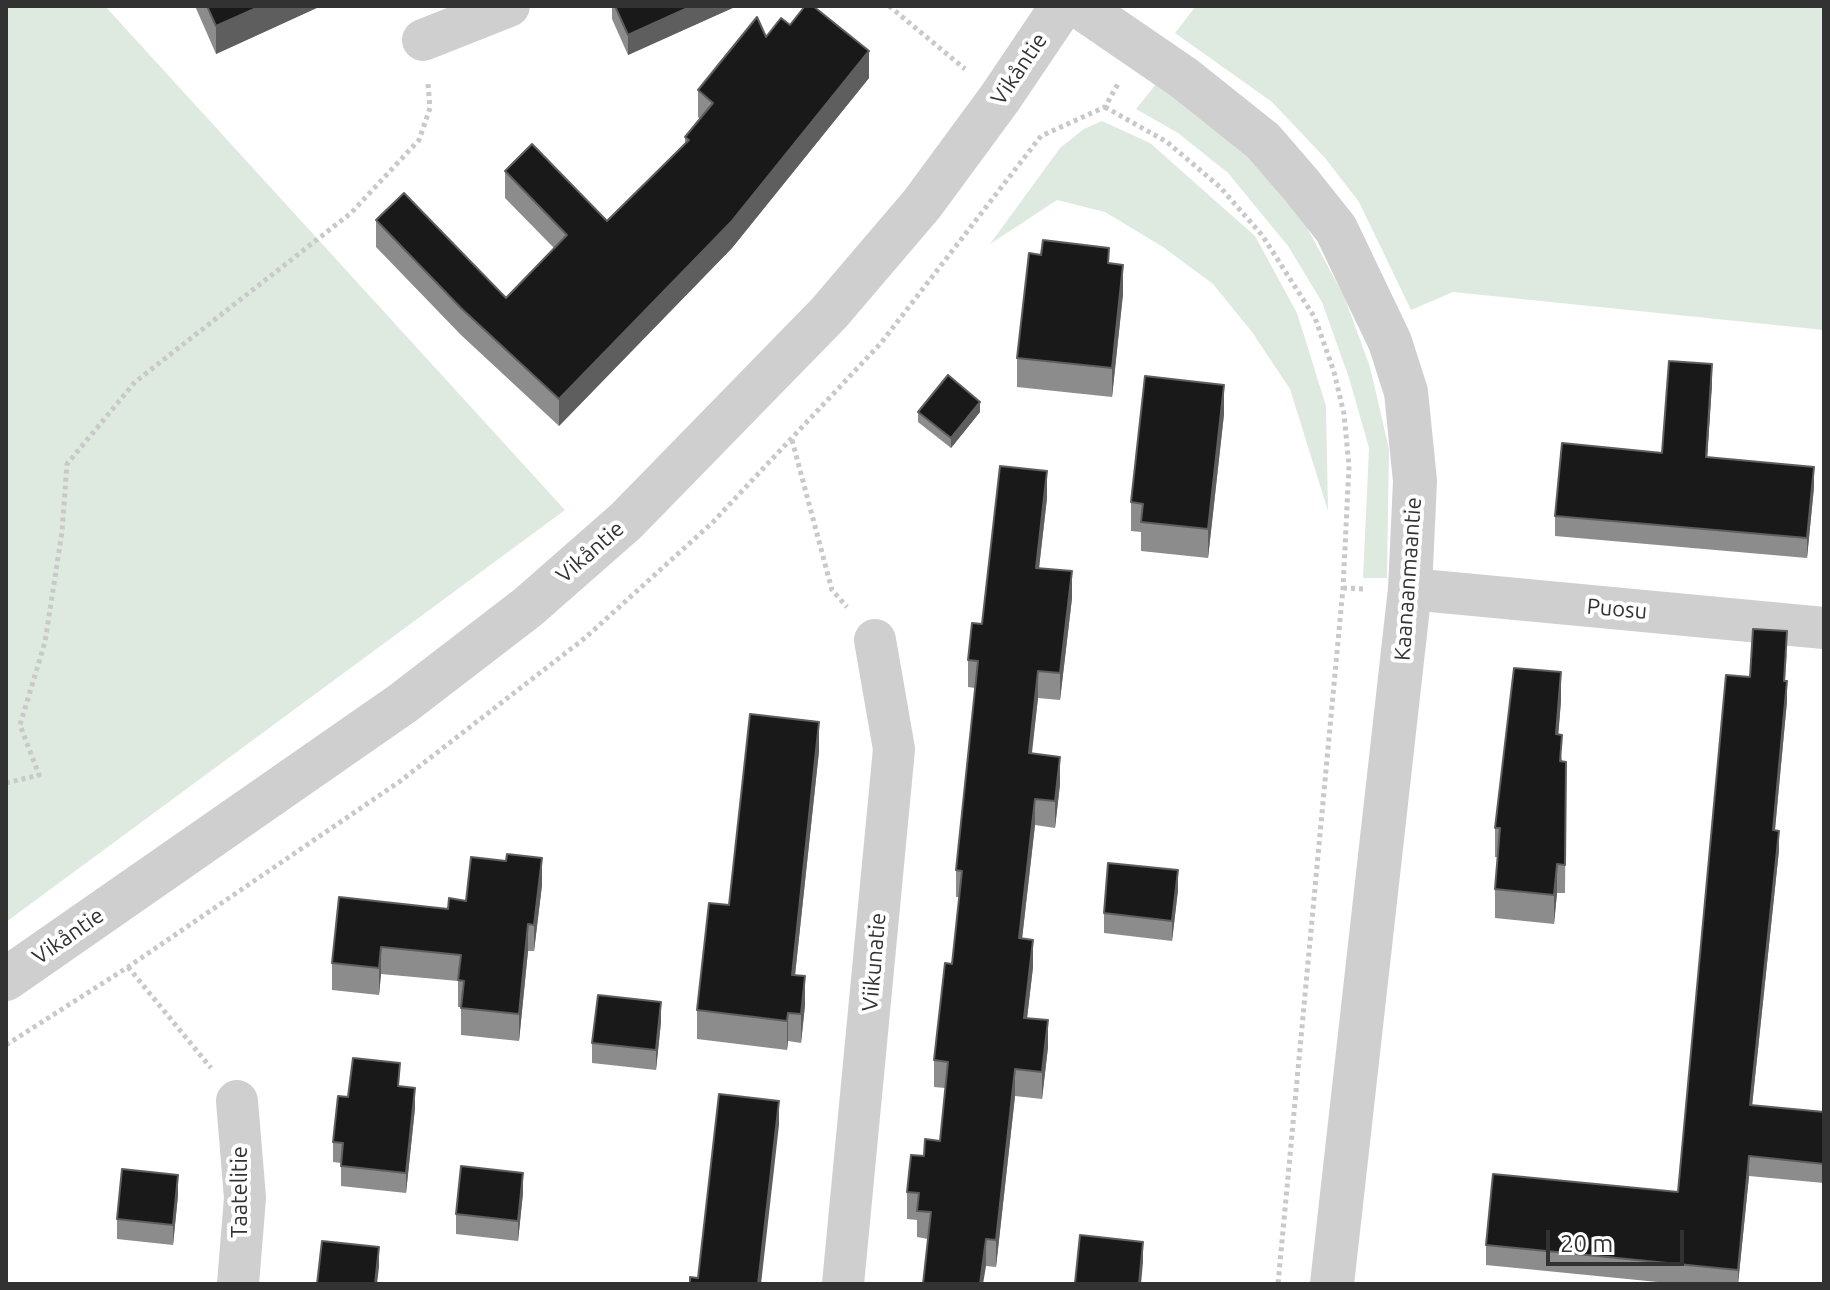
<!DOCTYPE html>
<meta charset="utf-8">
<style>
body{margin:0}
#map{position:relative;width:1830px;height:1290px;overflow:hidden;background:#fff;font-family:Ubuntu,sans-serif}
canvas{display:block}
.frame{position:absolute;inset:0;border:8px solid #323232;pointer-events:none}
.scale{position:absolute;left:1546px;top:1230px;width:138px;height:36px;box-sizing:border-box;border:4px solid #323232;border-top:0;padding-left:10px;font-size:24px;line-height:28px;white-space:nowrap;color:#323232;-webkit-text-stroke:6px #fff;paint-order:stroke}
</style>
<div id="map">
<canvas width="1830" height="1290"></canvas>
<div class="frame"></div>
<div class="scale">20 m</div>
</div>
<script>
const ctx = document.querySelector('canvas').getContext('2d');
ctx.lineJoin = 'round';
function paint(path, color) { ctx.fillStyle = color; ctx.fill(path, 'evenodd'); }
const poly = rows => new Path2D(rows.map(r => 'M' + r).join(''));
function strokePath(path, color, width, dash) { ctx.strokeStyle = color; ctx.lineWidth = width; ctx.lineCap = dash ? 'butt' : 'round'; ctx.setLineDash(dash || []); ctx.stroke(path); }
function write(font, color, halo, rows, align = 'center') {
  ctx.font = font + ' Ubuntu,sans-serif'; ctx.lineWidth = 8; ctx.setLineDash([]); ctx.textBaseline = 'middle'; ctx.strokeStyle = halo; ctx.fillStyle = color; for (const [text, x, y, turn = 0] of rows) {
    ctx.save(); ctx.translate(x, y); ctx.rotate((+turn || 0) * Math.PI / 180); ctx.textAlign = isNaN(turn) ? turn : align; if (halo) ctx.strokeText(text, 0, 0); ctx.fillText(text, 0, 0); ctx.restore();
  }
}
const green = poly([
 [6,6,105,6,565,510,6,922],
 [1196,6,1824,6,1824,330,1453,292,1411,310,1359,202,1325,158,1272,102,1175,33],
 [1156,84,1198,113,1249,156,1305,224,1344,296,1370,367,1389,449,1387,578,1363,578,1369,448,1349,378,1322,302,1288,246,1228,173,1178,133,1136,109],
 [1102,121,1150,143,1255,236,1297,313,1326,406,1328,511,1290,389,1252,332,1213,284,1163,247,1105,212,1057,200,990,244,1060,148,1084,129]
]);
const path = poly([
 [889,6,965,69],
 [1105,107,1167,142,1220,187,1262,235,1315,318,1334,372,1344,414,1349,466,1343,588,1278,1284],
 [792,440,832,590,847,607],
 [1343,588,1365,589],
 [6,783,39,775,20,725,45,642,62,532,67,464,135,382,351,213,419,140,430,108,428,84],
 [128,967,211,1068],
 [6,1045,128,967,399,782,585,638,713,522,881,343,1041,136,1105,107,1118,84]
]);
const minor = poly([
 [423,40,509,6],
 [1410,589,1824,628],
 [237,1101,245,1198,238,1284],
 [843,1284,894,749,875,640]
]);
const tertiary = poly([
 [1079,6,1184,78,1263,141,1301,185,1336,229,1390,342,1406,392,1415,481,1410,589,1332,1284],
 [6,979,403,703,528,607,626,521,829,313,922,204,1000,98,1062,6]
]);
const wall = poly([
 [195,6,321,6,216,54],
 [612,6,737,6,628,55,612,19],
 [766,37,869,78,732,248,559,426,461,335,376,247,376,220,506,298,554,248,505,198,505,171,607,221,685,143,685,137,700,119,698,117,698,90],
 [1109,263,1123,294,1112,397,1017,387,1017,358],
 [1712,384,1707,457,1814,487,1807,558,1555,536,1555,516,1662,453],
 [918,412,980,412,951,448,918,422],
 [1224,414,1208,558,1141,551,1141,532,1131,531,1131,502],
 [1047,498,1039,568,1072,598,1060,700,1038,698,1031,754,1060,784,1055,828,1035,825,1022,939,1033,967,1027,1018,1048,1047,1042,1099,1015,1096,996,1267,986,1266,928,1239,917,1237,917,1220,907,1219,907,1192,924,1156,940,1141,945,1088,934,1087,934,1060,952,964,959,897,956,897,956,870,975,688,968,687,968,660,982,624],
 [1787,650,1785,681,1787,701,1775,830,1779,850,1752,1106,1824,1112,1824,1183,1749,1176,1738,1284,1678,1284,1486,1265,1486,1245,1678,1192],
 [1561,701,1558,734,1562,761,1566,762,1565,893,1557,893,1554,924,1495,918,1495,889,1498,857,1495,857,1495,828],
 [819,751,795,975,805,1005,801,1043,788,1041,787,1050,697,1039,697,1010,729,905],
 [542,885,534,951,528,951,519,1041,461,1035,461,1007,458,1007,458,981,381,974,379,995,332,990,332,963,466,901],
 [1178,890,1172,941,1104,933,1104,913],
 [661,1022,656,1070,592,1063,592,1043],
 [400,1086,415,1108,406,1193,341,1186,341,1163,333,1162,333,1142,348,1097],
 [523,1193,518,1241,456,1234,456,1214],
 [178,1195,173,1245,117,1239,117,1219]
]);
const shadedWall = poly([
 [261,6,321,6,216,54,216,26],
 [692,6,737,6,628,55,628,35],
 [869,51,869,78,732,248,559,426,559,399],
 [1123,265,1123,294,1112,397,1112,368],
 [1712,364,1712,384,1706,477,1706,457],
 [1224,385,1224,414,1208,558,1208,529],
 [980,402,980,412,951,448,951,438],
 [1814,467,1814,487,1807,558,1807,538],
 [1047,471,1047,498,1036,594,1036,568],
 [1072,571,1072,598,1060,700,1060,673],
 [1038,671,1038,698,1029,780,1029,753],
 [1561,672,1561,701,1556,763,1556,734],
 [1787,681,1787,701,1773,850,1773,830],
 [819,722,819,751,792,1003,792,975],
 [1060,757,1060,784,1055,828,1055,801],
 [1035,799,1035,825,1019,965,1019,938],
 [1779,831,1779,850,1750,1125,1750,1105],
 [542,858,542,885,534,951,534,925],
 [1557,864,1557,893,1554,924,1554,895],
 [1178,870,1178,890,1172,941,1172,921],
 [528,924,528,951,519,1041,519,1014],
 [1033,940,1033,967,1024,1044,1024,1018],
 [381,947,381,974,379,995,379,968],
 [805,976,805,1005,801,1043,801,1014],
 [661,1002,661,1022,656,1070,656,1050],
 [788,1013,788,1041,787,1050,787,1021],
 [1048,1020,1048,1047,1042,1099,1042,1072],
 [1015,1069,1015,1096,996,1267,996,1240],
 [415,1088,415,1108,406,1193,406,1173],
 [779,1101,779,1125,761,1284,758,1284],
 [1749,1156,1749,1176,1738,1284,1738,1270],
 [523,1173,523,1193,518,1241,518,1221],
 [178,1175,178,1195,173,1245,173,1225],
 [986,1239,986,1266,983,1284,980,1284],
 [1143,1242,1143,1262,1141,1284,1139,1284],
 [379,1247,379,1267,377,1284,375,1284]
]);
const building = poly([
 [207,6,261,6,216,26,207,6],
 [615,6,692,6,628,35,615,6],
 [805,6,813,6,869,51,732,221,559,399,461,308,376,220,404,193,506,298,567,235,505,171,532,144,607,221,689,140,685,137,713,103,698,90,757,17,766,37,781,18,790,25,805,6],
 [1043,240,1109,248,1108,263,1123,265,1112,368,1017,358,1029,253,1041,255,1043,240],
 [1669,361,1712,364,1706,457,1814,467,1807,538,1555,516,1562,443,1662,453,1669,361],
 [948,375,980,402,951,438,918,412,948,375],
 [1145,376,1224,385,1208,529,1141,522,1143,504,1131,502,1145,376],
 [1000,466,1047,471,1036,568,1072,571,1060,673,1038,671,1029,753,1060,757,1055,801,1035,799,1019,938,1033,940,1024,1018,1048,1020,1042,1072,1015,1069,996,1240,986,1239,980,1284,923,1284,931,1212,917,1211,919,1193,907,1192,911,1155,924,1156,925,1139,940,1141,948,1062,934,1060,945,963,952,964,962,871,956,870,978,661,968,660,972,623,982,624,1000,466],
 [1753,629,1787,631,1784,681,1787,681,1773,830,1779,831,1750,1105,1824,1112,1824,1164,1749,1156,1738,1270,1486,1245,1493,1174,1678,1192,1726,675,1750,677,1753,629],
 [1514,668,1561,672,1556,734,1562,735,1560,761,1566,762,1565,865,1557,864,1554,895,1495,889,1500,828,1495,828,1514,668],
 [750,714,819,722,792,975,805,976,801,1014,788,1013,787,1021,697,1010,709,903,729,905,750,714],
 [507,854,542,858,534,925,528,924,519,1014,461,1008,464,981,458,980,461,955,381,947,379,968,332,963,339,897,448,909,449,898,466,901,471,857,506,861,507,854],
 [1108,863,1178,870,1172,921,1104,913,1108,863],
 [598,995,661,1002,656,1050,592,1043,598,995],
 [353,1058,400,1063,398,1086,415,1088,406,1173,341,1166,343,1143,333,1142,338,1096,348,1097,353,1058],
 [719,1094,779,1101,758,1284,690,1284,690,1277,698,1278,719,1094],
 [461,1166,523,1173,518,1221,456,1214,461,1166],
 [122,1169,178,1175,173,1225,117,1219,122,1169],
 [1080,1235,1143,1242,1139,1284,1088,1284,1075,1283,1080,1235],
 [322,1241,379,1247,375,1284,317,1284,322,1241]
]);
const streetNames = [
 ["Vikåntie",1019,69,-56],
 ["Vikåntie",590,552,-41],
 ["Kaanaanmaantie",1408,579,-86],
 ["Puosu",1617,609,5],
 ["Vikåntie",68,936,-35],
 ["Viikunatie",874,962,-85],
 ["Taatelitie",240,1192,-90]
];
paint(green, '#deeae0');
strokePath(path, '#c9c9c9', 5, [4, 4]);
strokePath(minor, '#cfcfcf', 42);
strokePath(tertiary, '#cfcfcf', 44);
paint(wall, '#8c8c8c');
paint(shadedWall, '#5e5e5e');
paint(building, '#191919');
strokePath(building, '#5e5e5e', 2);
write('22px', '#323232', '#fff', streetNames);
</script>
